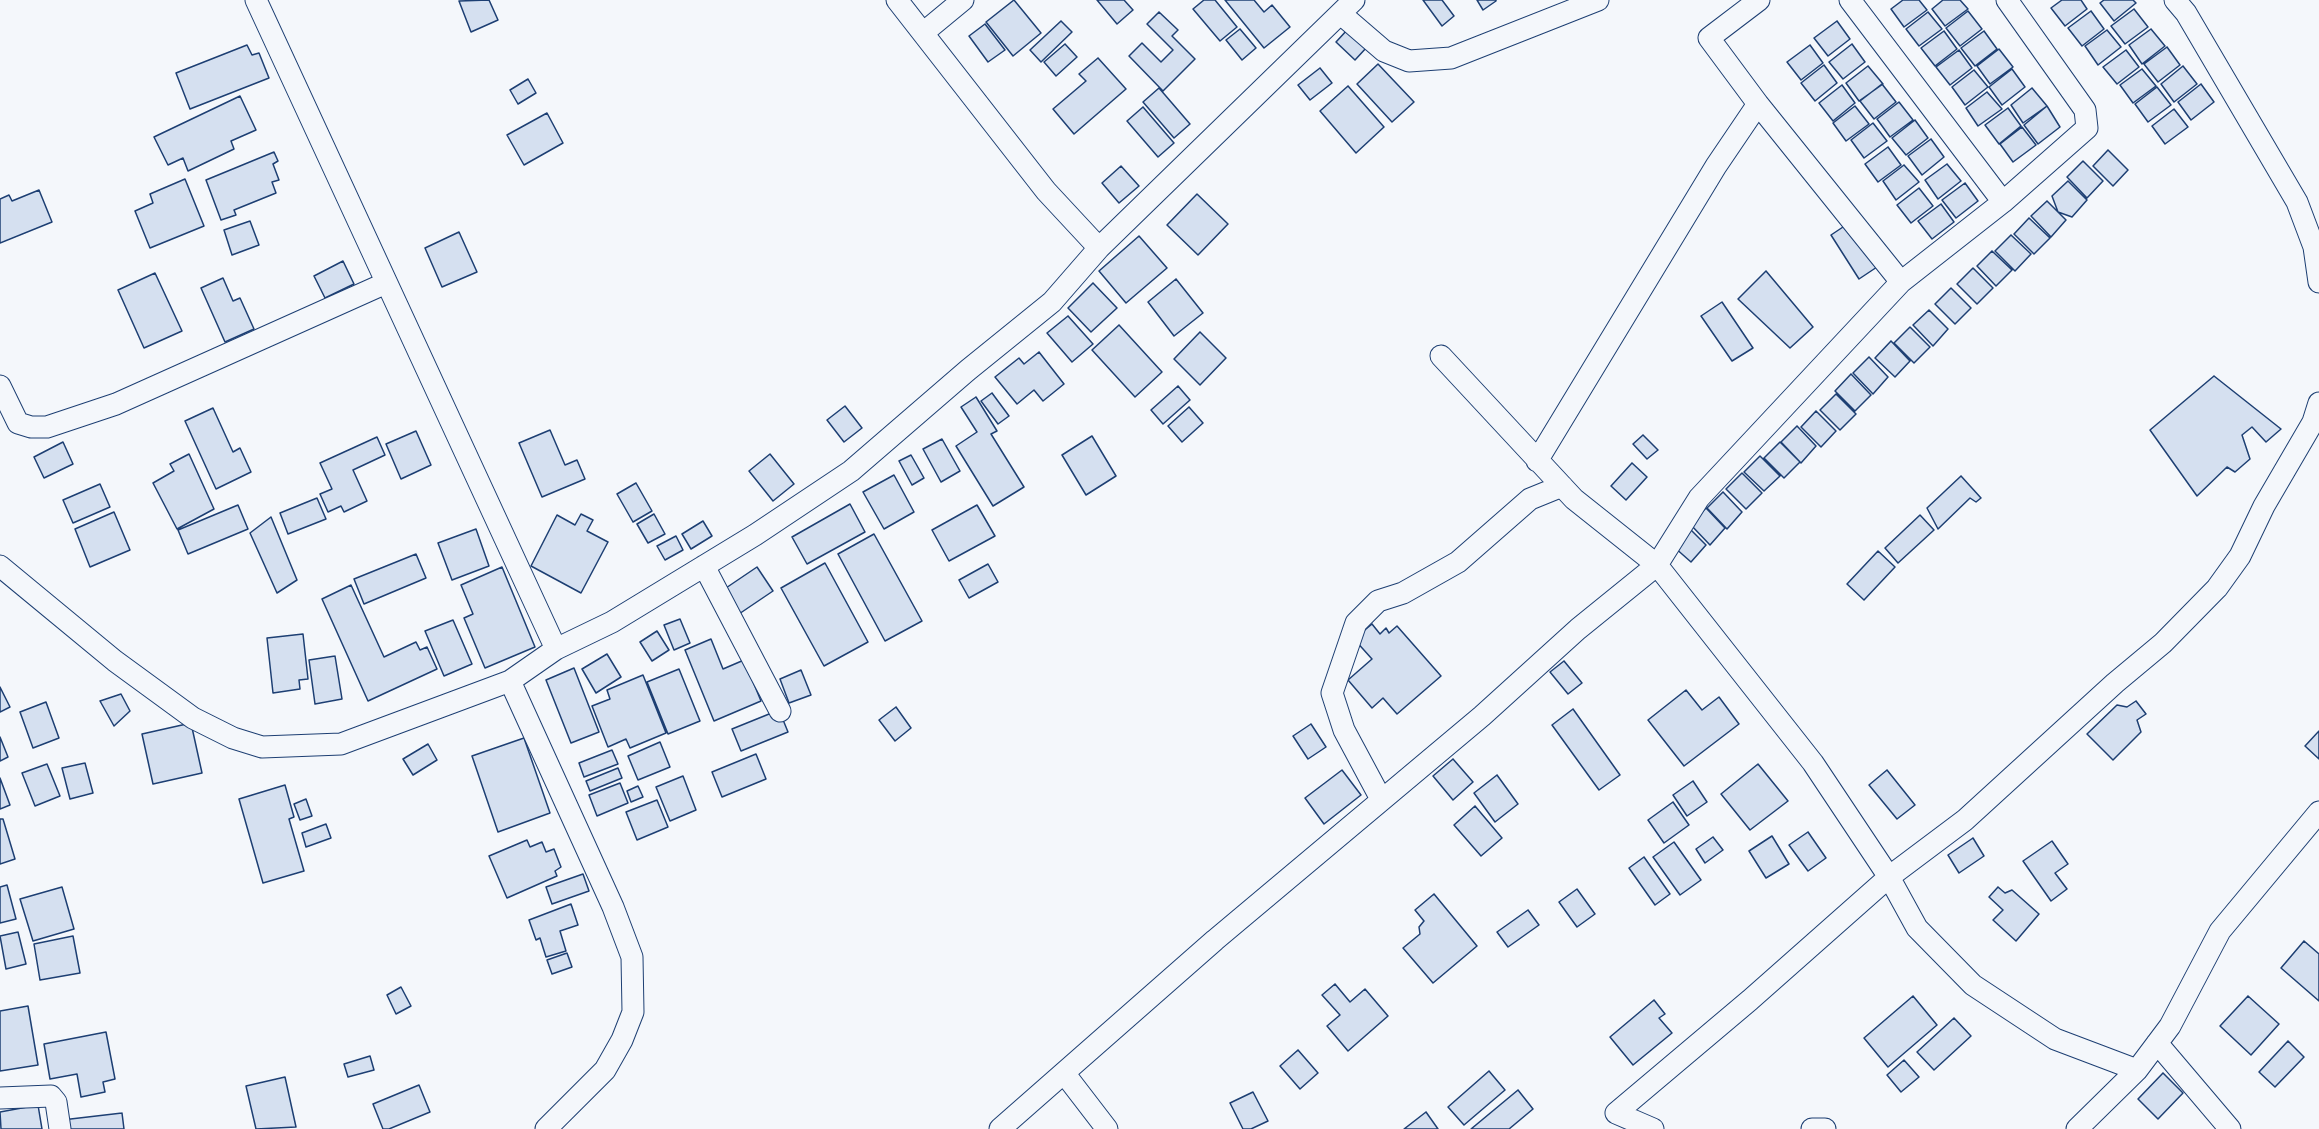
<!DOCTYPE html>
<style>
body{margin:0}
canvas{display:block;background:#f4f7fb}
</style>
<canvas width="2319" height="1129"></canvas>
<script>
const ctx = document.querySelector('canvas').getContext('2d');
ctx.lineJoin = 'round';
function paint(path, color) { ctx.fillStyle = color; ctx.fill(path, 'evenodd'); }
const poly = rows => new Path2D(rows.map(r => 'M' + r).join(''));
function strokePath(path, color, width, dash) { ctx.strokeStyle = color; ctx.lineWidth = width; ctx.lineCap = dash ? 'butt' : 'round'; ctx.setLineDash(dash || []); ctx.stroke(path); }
const building = poly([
 [489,0,498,20,471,32,459,1,489,0],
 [1014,0,1041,33,1013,56,986,22,1014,0],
 [1097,0,1124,0,1133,10,1117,24,1097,0],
 [1204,0,1215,0,1237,27,1220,41,1193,9,1204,0],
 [1225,0,1254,0,1264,12,1272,5,1290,27,1264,48,1225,0],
 [1423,0,1442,0,1454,16,1442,26,1423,0],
 [1477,0,1496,0,1496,1,1483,10,1477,0],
 [1903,0,1919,0,1927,10,1904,27,1891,9,1903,0],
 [1943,0,1960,0,1968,9,1945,26,1932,9,1943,0],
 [2062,0,2081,0,2087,9,2065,26,2051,8,2062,0],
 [2104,0,2133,0,2136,3,2114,21,2100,3,2104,0],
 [2134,9,2148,27,2125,44,2111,26,2134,9],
 [1968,11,1982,29,1960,46,1946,28,1968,11],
 [2091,11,2104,29,2082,46,2068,28,2091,11],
 [1159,12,1178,30,1172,36,1195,59,1163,91,1129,56,1142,43,1161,62,1173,50,1147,24,1159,12],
 [1928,12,1942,29,1919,46,1906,29,1928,12],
 [1061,21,1072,32,1041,62,1030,50,1061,21],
 [1837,21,1850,39,1828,56,1814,38,1837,21],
 [985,24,1005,50,988,62,969,36,985,24],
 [1240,29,1256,48,1242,60,1226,40,1240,29],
 [1348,29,1367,47,1355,60,1336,42,1348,29],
 [2151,29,2165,46,2142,64,2129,45,2151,29],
 [2107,30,2121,47,2098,65,2085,46,2107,30],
 [1944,31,1957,49,1935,66,1921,48,1944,31],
 [1984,31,1997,49,1975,66,1961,48,1984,31],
 [1065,44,1077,57,1056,76,1044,62,1065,44],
 [1852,44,1865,62,1843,79,1829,62,1852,44],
 [247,45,252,55,259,53,269,78,190,109,176,73,247,45],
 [1810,45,1823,63,1801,80,1787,62,1810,45],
 [2167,47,2180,65,2158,82,2144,64,2167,47],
 [1999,49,2013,67,1990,84,1977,66,1999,49],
 [1959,50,1972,68,1950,85,1936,67,1959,50],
 [2126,50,2139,67,2117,84,2103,67,2126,50],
 [1098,58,1126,89,1074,134,1053,109,1086,81,1079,74,1098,58],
 [1378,64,1414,102,1392,122,1357,84,1378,64],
 [1824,65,1837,83,1815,101,1801,83,1824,65],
 [1868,66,1883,84,1859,101,1846,83,1868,66],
 [2183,66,2197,84,2174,102,2161,84,2183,66],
 [1320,68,1332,83,1310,100,1298,85,1320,68],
 [2012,69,2025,87,2002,105,1989,87,2012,69],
 [2142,69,2156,86,2133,103,2120,85,2142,69],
 [1974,70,1988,87,1965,105,1952,87,1974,70],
 [528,79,536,93,518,104,510,90,528,79],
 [1882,84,1896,102,1874,119,1860,101,1882,84],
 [2201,84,2214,102,2191,120,2178,102,2201,84],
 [1842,85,1855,103,1833,121,1819,103,1842,85],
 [1348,86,1384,127,1356,153,1320,111,1348,86],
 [2157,87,2171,105,2148,122,2135,104,2157,87],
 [1159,88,1190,124,1174,138,1143,102,1159,88],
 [2032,88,2047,106,2023,123,2011,105,2032,88],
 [1987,92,2002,109,1978,126,1966,108,1987,92],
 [240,96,256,130,231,141,234,149,188,171,183,158,168,165,154,137,240,96],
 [1899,102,1913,120,1890,137,1877,119,1899,102],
 [1855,106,1869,124,1846,141,1833,123,1855,106],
 [2047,106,2060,127,2038,144,2024,125,2047,106],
 [1143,107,1174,143,1158,157,1127,121,1143,107],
 [2008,108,2021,126,1999,144,1985,125,2008,108],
 [2174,109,2188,127,2165,144,2152,126,2174,109],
 [547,113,563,143,524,165,507,135,547,113],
 [1915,120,1928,138,1906,155,1892,138,1915,120],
 [1873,123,1887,141,1864,158,1851,140,1873,123],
 [2022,127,2036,145,2013,162,2000,144,2022,127],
 [1931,139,1944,157,1922,175,1908,156,1931,139],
 [1888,147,1901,165,1878,182,1865,164,1888,147],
 [2108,150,2128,170,2113,186,2093,166,2108,150],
 [274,152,278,161,273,164,279,180,272,182,276,193,234,210,236,215,221,220,206,180,274,152],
 [2083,161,2103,181,2087,198,2067,177,2083,161],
 [1947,164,1961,181,1938,199,1925,180,1947,164],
 [1904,165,1919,182,1896,200,1883,181,1904,165],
 [1121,166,1139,186,1119,203,1102,183,1121,166],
 [185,179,204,226,150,248,135,211,153,203,150,194,185,179],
 [2068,181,2087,200,2072,217,2058,212,2052,196,2068,181],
 [1965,183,1978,201,1956,218,1942,200,1965,183],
 [1919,188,1933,206,1911,223,1897,205,1919,188],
 [39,190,52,222,0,243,0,199,9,195,12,201,39,190],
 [1197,194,1228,224,1198,255,1167,225,1197,194],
 [2047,201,2066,220,2051,237,2031,216,2047,201],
 [1941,204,1954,222,1932,239,1918,221,1941,204],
 [2029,218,2050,238,2034,254,2014,234,2029,218],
 [250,221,259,245,232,255,224,230,250,221],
 [1849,223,1877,267,1859,279,1831,235,1849,223],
 [459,232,477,272,442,287,425,248,459,232],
 [2011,235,2031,254,2015,271,1995,251,2011,235],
 [1139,236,1167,268,1126,303,1099,271,1139,236],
 [1992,251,2012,270,1996,286,1977,266,1992,251],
 [343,261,354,284,325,298,314,276,343,261],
 [1973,268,1993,288,1977,304,1957,284,1973,268],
 [1766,271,1813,327,1790,348,1738,299,1766,271],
 [155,273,182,331,144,348,118,290,155,273],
 [223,278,233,301,240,298,254,329,225,342,201,288,223,278],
 [1176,279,1203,313,1174,336,1148,302,1176,279],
 [1093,283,1117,308,1091,332,1068,308,1093,283],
 [1951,288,1971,308,1955,324,1935,304,1951,288],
 [1722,302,1753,348,1732,361,1701,316,1722,302],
 [1929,310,1948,329,1933,346,1913,325,1929,310],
 [1068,316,1093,344,1072,362,1047,333,1068,316],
 [1119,325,1162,372,1135,397,1092,350,1119,325],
 [1910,327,1930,347,1914,363,1894,343,1910,327],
 [1200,332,1226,358,1200,385,1174,359,1200,332],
 [1891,341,1910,361,1895,377,1875,358,1891,341],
 [1039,352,1064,384,1043,401,1034,390,1017,404,995,377,1019,358,1024,364,1039,352],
 [1869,357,1888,377,1873,394,1853,373,1869,357],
 [1851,374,1871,395,1855,411,1835,391,1851,374],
 [2214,376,2281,429,2266,442,2252,427,2242,435,2250,459,2235,472,2227,467,2197,496,2150,430,2214,376],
 [1178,386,1190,400,1163,424,1151,410,1178,386],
 [992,393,1009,416,998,424,981,401,992,393],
 [1836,394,1856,414,1840,430,1820,410,1836,394],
 [976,397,997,431,991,434,1024,487,993,506,956,446,977,432,961,407,976,397],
 [845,406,862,428,844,442,827,420,845,406],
 [1189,407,1203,423,1182,442,1168,426,1189,407],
 [213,408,233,452,240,448,251,472,216,489,185,421,213,408],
 [1816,411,1836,431,1821,447,1801,427,1816,411],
 [1797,426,1816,446,1801,463,1781,442,1797,426],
 [550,430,565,465,577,460,585,479,542,497,519,443,550,430],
 [416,431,431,465,401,479,386,444,416,431],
 [1643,435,1658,450,1647,459,1633,444,1643,435],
 [1092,436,1116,476,1086,495,1062,455,1092,436],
 [377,437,385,455,353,470,367,501,344,512,341,506,328,512,320,494,332,489,320,463,377,437],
 [942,439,960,471,941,482,923,449,942,439],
 [63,442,73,464,44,478,34,457,63,442],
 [1780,442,1800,462,1784,478,1764,458,1780,442],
 [189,454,214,509,177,529,153,483,174,471,170,464,189,454],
 [770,454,794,484,773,501,749,471,770,454],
 [911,455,924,478,912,485,899,461,911,455],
 [1760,456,1780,476,1764,491,1744,472,1760,456],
 [1632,463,1647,477,1626,500,1611,486,1632,463],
 [1742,473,1762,493,1746,509,1726,489,1742,473],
 [894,475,914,512,884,529,863,492,894,475],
 [1961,476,1981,498,1976,502,1970,498,1938,529,1927,508,1961,476],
 [636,483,652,511,633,522,617,494,636,483],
 [100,484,110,507,73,523,63,500,100,484],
 [1723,492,1742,512,1727,529,1707,508,1723,492],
 [317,498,326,519,288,534,280,513,317,498],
 [850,504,865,532,807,564,792,537,850,504],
 [238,505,248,529,188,554,178,530,238,505],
 [977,505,995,536,949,561,932,530,977,505],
 [1706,508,1725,528,1710,545,1690,524,1706,508],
 [114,512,130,550,90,567,75,529,114,512],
 [581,514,593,520,587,531,608,542,581,593,531,566,557,515,575,525,581,514],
 [654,514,665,534,648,543,637,524,654,514],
 [1920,515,1934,530,1898,563,1885,548,1920,515],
 [271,517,297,580,277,593,250,533,271,517],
 [703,521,712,536,691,549,682,534,703,521],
 [1687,526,1706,545,1691,562,1674,547,1687,526],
 [476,529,489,566,452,580,438,543,476,529],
 [874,534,922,621,885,641,838,554,874,534],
 [676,536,683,550,665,560,657,546,676,536],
 [1878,551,1895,567,1864,600,1847,584,1878,551],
 [416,554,426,578,364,604,354,579,416,554],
 [825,563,868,642,824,666,781,588,825,563],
 [988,564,998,582,969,598,959,580,988,564],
 [502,567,535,647,485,668,464,618,473,614,461,585,502,567],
 [757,567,773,591,736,616,720,592,757,567],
 [351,585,384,657,416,642,420,650,427,647,437,669,368,701,322,599,351,585],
 [680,619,690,643,674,650,664,625,680,619],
 [453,620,472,664,444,676,425,631,453,620],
 [1372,624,1380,634,1386,628,1389,633,1397,626,1441,676,1397,714,1383,698,1372,708,1348,680,1372,659,1354,639,1372,624],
 [657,631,669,650,652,661,640,642,657,631],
 [303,634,308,679,299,680,300,689,273,693,267,638,303,634],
 [711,639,723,669,744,660,761,701,714,721,685,650,711,639],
 [607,654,621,677,596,693,582,669,607,654],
 [335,656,342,699,315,704,309,660,335,656],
 [1564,661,1582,683,1568,694,1550,672,1564,661],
 [574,668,599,732,571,743,546,680,574,668],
 [679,669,700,721,668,734,647,682,679,669],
 [801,670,811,695,789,703,780,679,801,670],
 [643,675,666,733,630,748,626,739,608,747,592,706,610,699,607,690,643,675],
 [0,687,10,707,0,712,0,687],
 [1686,690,1702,710,1719,697,1739,724,1684,766,1648,720,1686,690],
 [121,694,130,711,114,726,100,701,121,694],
 [2136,701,2146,714,2137,720,2141,732,2113,760,2087,734,2117,705,2127,707,2136,701],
 [46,702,59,738,33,748,20,712,46,702],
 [896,707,911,728,895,741,879,720,896,707],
 [1573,709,1620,775,1599,790,1552,725,1573,709],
 [779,710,788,732,741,751,732,729,779,710],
 [191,723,202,773,153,784,142,734,191,723],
 [1311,724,1326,747,1308,759,1293,736,1311,724],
 [2319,731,2319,759,2305,746,2319,731],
 [0,737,8,757,0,761,0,737],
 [524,738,550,813,498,832,472,756,524,738],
 [660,742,670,767,638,780,628,756,660,742],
 [428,744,437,760,413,775,403,759,428,744],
 [612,750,618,764,584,777,579,763,612,750],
 [756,754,766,779,722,797,712,772,756,754],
 [1453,759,1473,782,1453,800,1433,776,1453,759],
 [85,763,93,793,70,799,62,768,85,763],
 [47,764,60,796,35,806,22,773,47,764],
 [1758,764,1788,801,1750,830,1721,794,1758,764],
 [618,768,622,778,590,791,586,781,618,768],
 [1342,770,1361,795,1324,824,1305,798,1342,770],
 [1887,770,1915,805,1897,819,1869,785,1887,770],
 [1497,775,1518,804,1495,822,1474,793,1497,775],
 [683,776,696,810,670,821,656,787,683,776],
 [0,778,10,805,0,809,0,778],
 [1693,781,1707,802,1687,816,1673,795,1693,781],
 [620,783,628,803,597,816,589,795,620,783],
 [285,785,294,817,289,819,304,871,263,883,239,799,285,785],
 [638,786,643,797,631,802,627,791,638,786],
 [306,799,312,816,300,820,294,804,306,799],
 [657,800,668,827,637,840,626,812,657,800],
 [1673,802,1689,825,1664,843,1648,820,1673,802],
 [1475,806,1502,838,1481,856,1454,825,1475,806],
 [0,819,3,819,15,859,0,864,0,819],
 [326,824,331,838,306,847,302,833,326,824],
 [1808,832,1826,858,1808,871,1789,845,1808,832],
 [1772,836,1789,864,1766,878,1749,851,1772,836],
 [1713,837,1723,850,1705,863,1696,849,1713,837],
 [1973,838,1984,856,1959,873,1948,855,1973,838],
 [527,840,530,847,542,842,546,852,554,849,561,867,555,871,557,876,507,898,489,856,527,840],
 [2052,841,2068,864,2055,873,2067,889,2051,901,2023,861,2052,841],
 [1674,842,1701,880,1680,895,1653,857,1674,842],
 [1644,857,1670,894,1655,905,1629,868,1644,857],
 [583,874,589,891,552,904,546,887,583,874],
 [7,885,16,919,0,923,0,887,7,885],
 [62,887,74,929,33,941,20,899,62,887],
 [1998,887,2005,893,2012,890,2039,914,2016,941,1993,920,2003,910,1989,897,1998,887],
 [1577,889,1595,914,1577,927,1559,902,1577,889],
 [1434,894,1477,946,1433,983,1403,948,1420,934,1419,927,1424,921,1415,910,1434,894],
 [571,904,578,925,560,931,566,951,546,957,540,938,536,940,529,920,571,904],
 [1528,910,1539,925,1508,947,1497,932,1528,910],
 [18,932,26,964,6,969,0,936,18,932],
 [73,936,80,973,40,980,34,944,73,936],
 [2304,941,2319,954,2319,1001,2281,968,2304,941],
 [567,953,572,967,552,974,547,960,567,953],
 [1335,984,1350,1002,1365,989,1388,1016,1348,1051,1327,1026,1340,1015,1322,995,1335,984],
 [401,987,411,1006,396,1014,387,995,401,987],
 [1913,996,1937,1025,1888,1067,1864,1038,1913,996],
 [2248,996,2279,1024,2251,1055,2220,1026,2248,996],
 [1654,1000,1665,1014,1659,1018,1672,1033,1633,1065,1610,1037,1654,1000],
 [28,1006,38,1065,0,1071,0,1011,28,1006],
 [1954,1018,1971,1036,1934,1070,1917,1052,1954,1018],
 [106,1032,115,1079,103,1082,105,1092,81,1097,77,1074,50,1079,44,1044,106,1032],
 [2288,1041,2304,1057,2275,1087,2259,1072,2288,1041],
 [1298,1050,1318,1073,1300,1089,1280,1066,1298,1050],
 [370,1056,374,1070,348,1077,344,1064,370,1056],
 [1904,1060,1919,1077,1901,1092,1887,1075,1904,1060],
 [1489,1071,1505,1090,1464,1125,1448,1107,1489,1071],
 [2163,1073,2183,1093,2158,1119,2138,1099,2163,1073],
 [285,1077,296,1127,256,1129,246,1086,285,1077],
 [419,1085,430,1112,389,1129,383,1129,373,1104,419,1085],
 [1518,1090,1533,1109,1509,1129,1471,1129,1518,1090],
 [1253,1092,1268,1121,1251,1129,1243,1129,1230,1103,1253,1092],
 [38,1105,42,1129,1,1129,0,1112,38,1105],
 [1426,1112,1438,1129,1404,1129,1426,1112],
 [122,1113,124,1129,63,1129,62,1120,122,1113]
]);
const street = poly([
 [256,0,556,649],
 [897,0,1046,191,1099,248],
 [1759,0,1709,38,1758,104,1901,282],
 [1850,0,2003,202],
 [2175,0,2186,13,2297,202,2314,247,2319,282],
 [1341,14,1384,51,1409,61,1451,58,1598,0],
 [923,33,963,0],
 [1441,356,1574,499,1657,565,1813,763,1889,877,1917,928,1973,985,2055,1039,2137,1070],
 [0,386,18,423,31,427,47,427,116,404,386,283],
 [1537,461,1716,166,1758,104],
 [0,566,115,661,193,718,233,738,262,747,341,744,510,681,556,649,612,622,755,535,851,471,968,370,1052,302,1099,248,1354,0],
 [704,566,780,711],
 [510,681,613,907,632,957,633,1012,622,1040,605,1070,546,1129],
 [1381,799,1344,730,1332,693,1356,623,1378,601,1403,593,1458,562,1530,499,1562,486],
 [2157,1043,2230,1129],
 [1064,1073,1107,1129],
 [0,1098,51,1096,56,1102,60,1129],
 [1000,1129,1215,940,1482,716,1578,629,1657,565,1699,498,1901,282,2003,202,2087,128,2085,110,2007,0],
 [1653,1129,1616,1113,1750,1000,1889,877,1965,820,2115,683,2163,643,2217,588,2240,556,2264,506,2313,422,2319,403],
 [1812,1129,1825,1129],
 [2077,1129,2137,1070,2170,1026,2220,931,2319,812]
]);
paint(building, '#d5e0f0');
strokePath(building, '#1d3f73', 1.5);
strokePath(street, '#1d3f73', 23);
strokePath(street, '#f4f7fb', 21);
</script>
